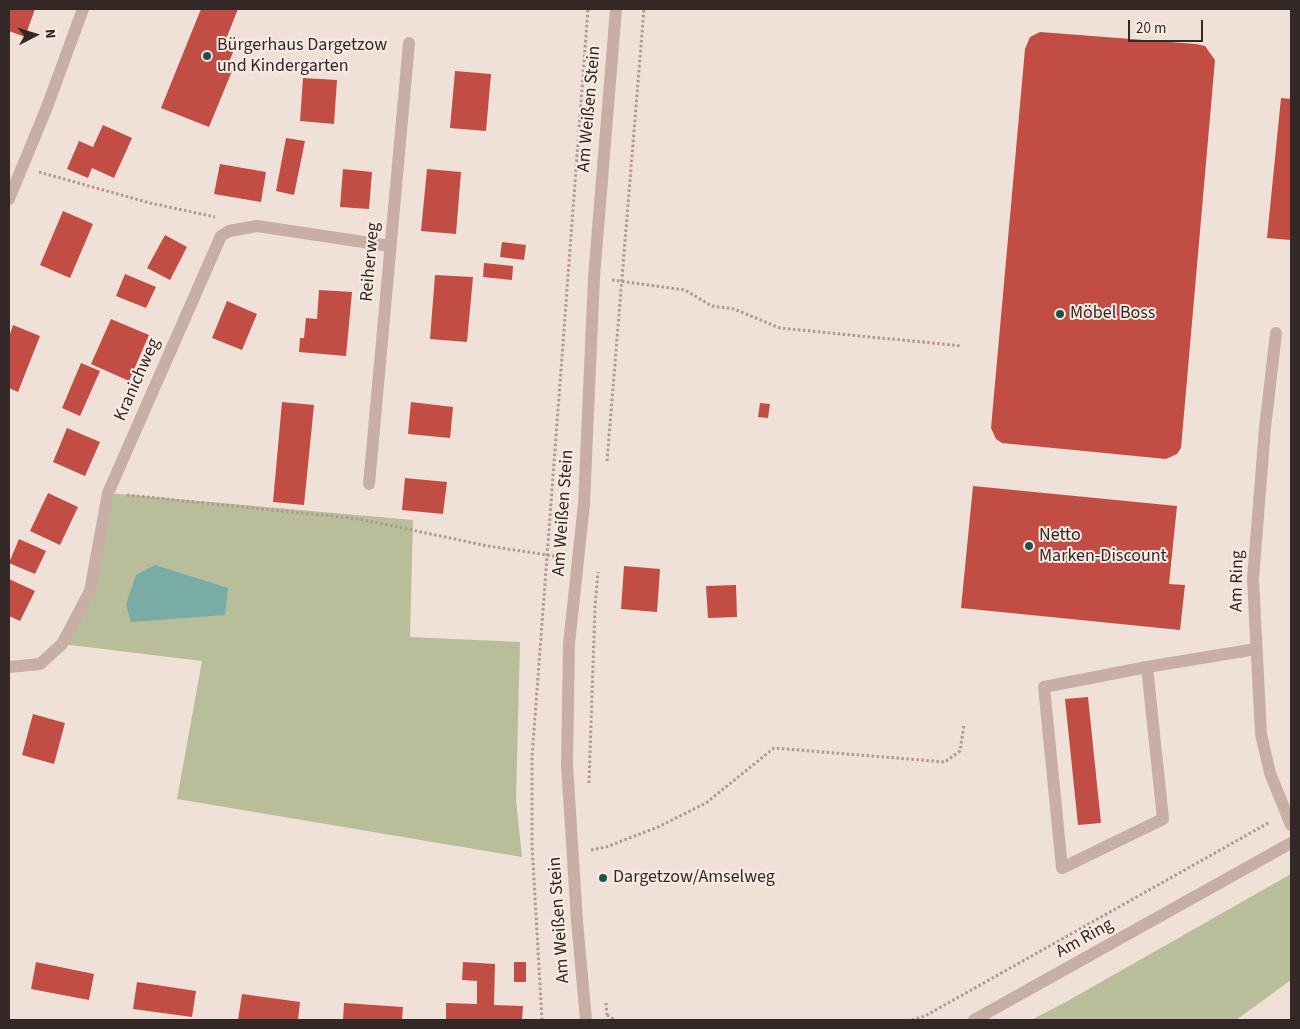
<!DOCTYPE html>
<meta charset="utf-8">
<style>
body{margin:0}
#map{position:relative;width:1300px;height:1029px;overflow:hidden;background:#f0e1d8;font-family:"Source Sans 3",sans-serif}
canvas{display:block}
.frame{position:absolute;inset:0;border:10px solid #332826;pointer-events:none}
.north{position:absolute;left:10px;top:10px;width:50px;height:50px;-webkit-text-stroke:4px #f8ebe4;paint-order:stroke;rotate:85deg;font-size:14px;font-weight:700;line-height:20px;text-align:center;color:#332826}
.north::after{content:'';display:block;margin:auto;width:18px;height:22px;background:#332826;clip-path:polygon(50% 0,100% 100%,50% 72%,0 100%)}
.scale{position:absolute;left:1128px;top:20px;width:75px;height:22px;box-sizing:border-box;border:2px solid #332826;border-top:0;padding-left:6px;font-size:15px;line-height:18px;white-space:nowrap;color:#332826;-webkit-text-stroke:4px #f8ebe4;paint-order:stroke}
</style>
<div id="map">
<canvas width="1300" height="1029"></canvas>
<div class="frame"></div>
<div class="north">N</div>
<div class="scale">20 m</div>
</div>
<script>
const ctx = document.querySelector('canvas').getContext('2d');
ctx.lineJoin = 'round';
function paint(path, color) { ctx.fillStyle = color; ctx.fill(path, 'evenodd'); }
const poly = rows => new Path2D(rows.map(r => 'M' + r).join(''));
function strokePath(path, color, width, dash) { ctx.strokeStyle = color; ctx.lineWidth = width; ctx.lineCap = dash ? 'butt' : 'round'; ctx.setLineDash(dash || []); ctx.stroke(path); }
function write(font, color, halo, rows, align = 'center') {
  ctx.font = font + ' "Source Sans 3",sans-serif'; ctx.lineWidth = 4; ctx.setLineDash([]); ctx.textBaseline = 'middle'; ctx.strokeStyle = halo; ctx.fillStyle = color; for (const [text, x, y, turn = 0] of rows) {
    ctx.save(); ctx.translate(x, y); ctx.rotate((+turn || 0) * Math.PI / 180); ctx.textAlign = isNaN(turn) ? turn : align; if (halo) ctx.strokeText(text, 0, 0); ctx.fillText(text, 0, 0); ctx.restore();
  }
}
const green = poly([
 [108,493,413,520,410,637,520,642,516,800,522,857,177,799,202,661,62,644,90,591],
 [1291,874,1291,980,1236,1020,1031,1020,1064,1003]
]);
const water = poly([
 [155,565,228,588,225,615,131,622,126,604,136,575]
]);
const building = poly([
 [9,9,35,9,25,37,9,31],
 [201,9,238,9,226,39,237,43,226,69,232,71,209,127,161,108],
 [1040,32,1196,44,1205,46,1215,60,1181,448,1177,454,1166,459,1002,443,996,439,991,428,1025,49,1030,37],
 [455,71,491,74,486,131,450,128],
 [303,78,337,80,334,124,300,121],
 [1281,98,1291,99,1291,240,1267,238],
 [103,125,132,138,114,178,92,168,88,178,67,169,79,141,93,147],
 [286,138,305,141,294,195,276,191],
 [220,164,266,172,261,202,214,194],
 [343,169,372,172,369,209,340,207],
 [427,169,461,172,456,234,421,231],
 [63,211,93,224,70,278,40,265],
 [165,235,187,247,170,280,147,268],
 [502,242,526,245,524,260,500,257],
 [484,263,513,266,512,280,483,277],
 [125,274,156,287,146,308,116,296],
 [435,275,473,277,467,342,430,339],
 [319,290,352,292,346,356,299,352,300,338,304,338,306,318,317,319],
 [227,301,257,314,242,350,212,338],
 [111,319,149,335,129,381,91,364],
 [13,325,40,336,18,392,9,388,9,337],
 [81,363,100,371,80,416,62,408],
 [282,402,314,405,304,505,273,502],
 [411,402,453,407,450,438,408,434],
 [760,403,770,404,768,418,758,417],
 [67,428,100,442,85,476,53,462],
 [405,478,447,482,443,514,402,510],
 [973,486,1177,506,1169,584,1185,585,1180,630,961,608],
 [48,493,78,507,60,545,30,531],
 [19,539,46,551,35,574,9,563],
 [624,566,660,569,657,612,621,609],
 [9,579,35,591,20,621,9,616],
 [736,585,737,617,708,618,706,586],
 [1088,697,1101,823,1078,825,1065,699],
 [33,714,65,723,54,764,22,755],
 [36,962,94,974,89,1000,31,989],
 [463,962,495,964,494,1005,523,1006,522,1020,446,1020,446,1003,477,1004,477,981,462,980],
 [514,962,526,962,526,982,514,982],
 [137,982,196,991,192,1017,133,1009],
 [242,994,300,1002,298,1020,238,1020],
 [344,1003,403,1007,402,1020,343,1020]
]);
const path = poly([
 [39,172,150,203,215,217],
 [612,280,685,290,712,306,734,309,780,328,962,346],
 [607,461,644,9],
 [127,495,359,519,488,546,561,557],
 [589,783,595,607,598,572],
 [591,850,606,847,658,827,706,803,774,748,945,762,960,751,964,725],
 [606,1003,607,1015],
 [607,1015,615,1020],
 [542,1020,532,845,532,757,588,9],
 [912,1020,925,1016,1270,822]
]);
const minor = poly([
 [9,199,47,107,83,9],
 [1276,333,1265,428,1253,579,1261,734,1270,773,1291,825],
 [369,484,409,43],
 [9,667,40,664,62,644,90,591,108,493,221,236,229,231,257,226,390,246],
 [1147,667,1044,687,1062,868,1163,819,1147,667,1256,649],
 [586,1020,577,921,567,765,569,644,584,504,594,277,616,9],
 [974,1020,1291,843]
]);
const markers = [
 [207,56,5,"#1d534d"],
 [1060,314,5,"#1d534d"],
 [1029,546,5,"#1d534d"],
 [603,878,5,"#1d534d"]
];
const poiNames = [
 ["Bürgerhaus Dargetzow",217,46],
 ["und Kindergarten",217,67],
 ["Möbel Boss",1070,314],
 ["Netto",1039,536],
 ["Marken-Discount",1039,557],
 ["Dargetzow/Amselweg",613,878]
];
const streetNames = [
 ["Am Weißen Stein",590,109,-85],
 ["Reiherweg",371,262,-85],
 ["Kranichweg",138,380,-66],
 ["Am Weißen Stein",564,513,-86],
 ["Am Ring",1238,581,-89],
 ["Am Weißen Stein",560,920,-94],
 ["Am Ring",1085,939,-29]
];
paint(green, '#b8be99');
paint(water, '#78aca5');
paint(building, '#c24d44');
strokePath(path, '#b3988f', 3, [2.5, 2.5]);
strokePath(minor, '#c7afa5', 12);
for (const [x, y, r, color] of markers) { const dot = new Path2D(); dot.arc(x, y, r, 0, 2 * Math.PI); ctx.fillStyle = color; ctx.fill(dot); strokePath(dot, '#f8ebe4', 2); }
write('18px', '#332826', '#f8ebe4', poiNames, 'left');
write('18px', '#332826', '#f8ebe4', streetNames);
</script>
